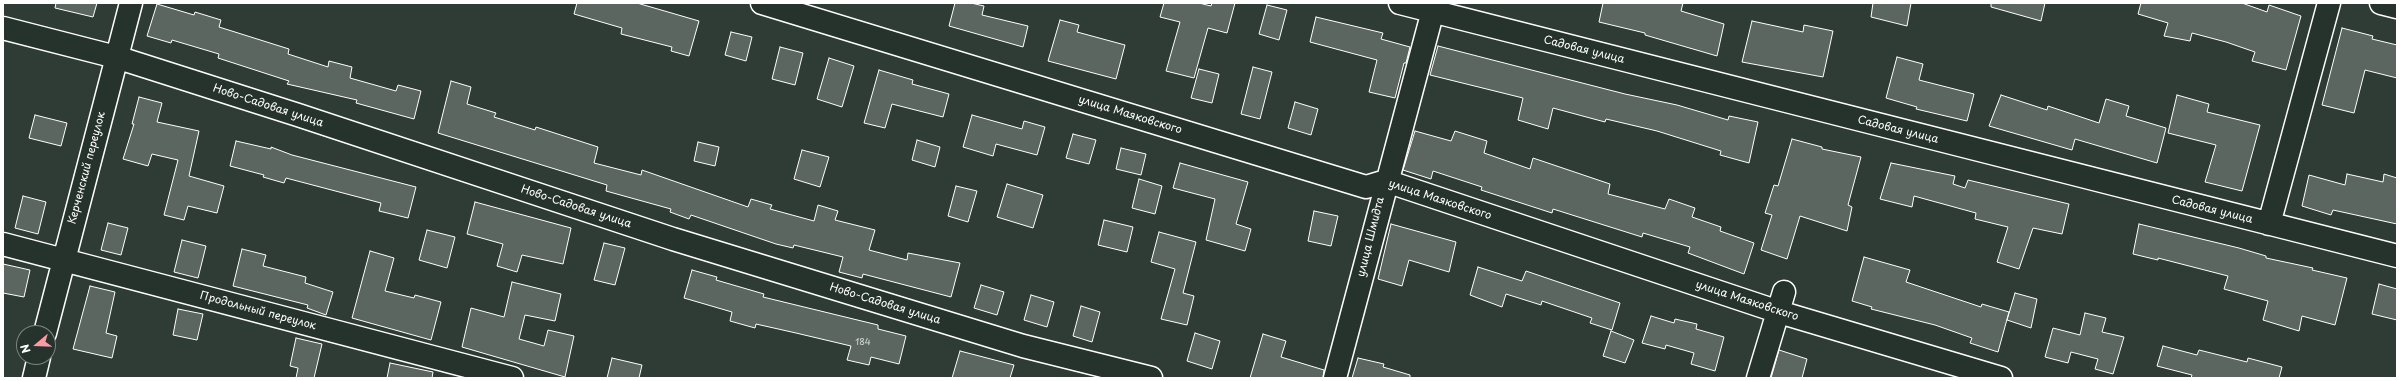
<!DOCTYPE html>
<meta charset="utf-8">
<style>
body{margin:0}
#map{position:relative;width:2400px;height:381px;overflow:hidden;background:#2f3b35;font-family:"Playpen Sans",sans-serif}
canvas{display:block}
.frame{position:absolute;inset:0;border:4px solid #fff;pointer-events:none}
.north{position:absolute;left:16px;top:325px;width:40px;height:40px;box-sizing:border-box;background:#26332d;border:1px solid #7d8581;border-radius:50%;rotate:251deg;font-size:11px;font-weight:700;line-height:16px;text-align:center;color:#fff}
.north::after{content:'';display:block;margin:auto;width:14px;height:18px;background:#ff9aa2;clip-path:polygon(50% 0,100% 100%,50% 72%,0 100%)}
</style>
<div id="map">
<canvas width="2400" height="381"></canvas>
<div class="frame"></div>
<div class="north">N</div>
</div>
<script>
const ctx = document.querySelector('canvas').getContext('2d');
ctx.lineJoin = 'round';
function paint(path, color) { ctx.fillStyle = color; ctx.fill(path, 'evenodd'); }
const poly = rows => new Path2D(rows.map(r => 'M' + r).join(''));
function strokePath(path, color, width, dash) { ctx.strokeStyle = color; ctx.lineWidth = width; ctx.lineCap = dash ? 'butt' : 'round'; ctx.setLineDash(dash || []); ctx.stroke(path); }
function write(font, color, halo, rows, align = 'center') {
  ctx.font = font + ' "Playpen Sans",sans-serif'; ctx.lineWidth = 3.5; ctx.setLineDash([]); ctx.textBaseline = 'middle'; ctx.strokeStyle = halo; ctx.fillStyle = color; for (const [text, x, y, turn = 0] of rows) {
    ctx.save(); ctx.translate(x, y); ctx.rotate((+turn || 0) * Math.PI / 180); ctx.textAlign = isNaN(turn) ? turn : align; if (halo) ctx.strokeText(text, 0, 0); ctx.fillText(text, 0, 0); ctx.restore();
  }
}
const building = poly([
 [56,3,97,3,93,17,55,8,56,3],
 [577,3,637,3,699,21,689,56,671,51,672,47,621,34,622,28,574,14,577,3],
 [955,3,971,3,984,6,982,15,1028,26,1023,47,949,26,955,3],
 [1164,3,1199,3,1211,6,1212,3,1235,3,1227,33,1208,28,1194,78,1166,71,1180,22,1160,17,1164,3],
 [1603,3,1683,3,1681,11,1724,24,1717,56,1645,35,1645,33,1599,22,1603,3],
 [1873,3,1911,3,1907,26,1871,17,1873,3],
 [1991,3,2045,3,2041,21,1991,7,1991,3],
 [2141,3,2242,3,2267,12,2269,5,2301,16,2286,70,2252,61,2255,52,2226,42,2192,33,2190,41,2164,36,2168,23,2138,14,2141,3],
 [157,4,194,15,195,12,221,20,219,27,289,49,288,54,328,67,329,61,352,67,350,78,396,91,398,85,421,91,414,119,356,103,357,100,287,84,289,81,218,58,219,54,172,40,171,43,147,36,157,4],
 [1267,5,1287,10,1279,40,1259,34,1267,5],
 [1316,17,1383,33,1381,39,1410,47,1406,63,1404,63,1395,98,1369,92,1377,60,1310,42,1316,17],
 [1060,20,1079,25,1077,32,1125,45,1116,79,1048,61,1060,20],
 [1752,21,1803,32,1804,25,1833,31,1823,77,1742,62,1752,21],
 [2342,28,2373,36,2372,39,2397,45,2397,78,2365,70,2354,113,2322,105,2342,28],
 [731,32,752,37,746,61,725,55,731,32],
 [1438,46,1625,94,1677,105,1728,120,1729,116,1758,122,1749,163,1720,155,1721,151,1657,131,1606,119,1605,122,1553,108,1548,129,1518,120,1523,98,1430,75,1438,46],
 [780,47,803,53,795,85,772,79,780,47],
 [1897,57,1923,64,1919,80,1974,94,1967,121,1916,109,1917,107,1886,98,1897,57],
 [829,58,854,66,842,107,817,99,829,58],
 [1253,67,1272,72,1260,119,1241,114,1253,67],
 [1199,69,1219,74,1212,103,1191,98,1199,69],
 [879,70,913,80,912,84,949,94,943,117,892,104,885,128,864,123,879,70],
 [451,81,471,87,467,104,496,113,494,117,535,130,536,127,598,147,594,163,641,175,642,170,748,207,751,199,772,205,770,209,814,221,818,205,838,211,835,220,875,230,869,250,907,260,908,253,960,263,951,297,863,274,862,278,839,272,843,257,794,245,793,248,776,244,691,215,689,219,670,212,671,209,606,191,607,185,438,133,451,81],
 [2001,95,2047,110,2048,106,2099,123,2106,99,2129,106,2126,116,2166,128,2157,163,2075,139,2072,150,1989,126,2001,95],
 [2177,95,2209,104,2207,112,2260,125,2242,191,2205,182,2216,145,2168,133,2177,95],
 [139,97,162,103,157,122,199,131,189,176,224,186,217,213,188,206,184,220,164,215,178,160,152,154,148,166,123,159,134,124,132,124,139,97],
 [1295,102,1318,109,1311,135,1288,128,1295,102],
 [35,115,67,123,61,146,29,138,35,115],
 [972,115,1022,129,1024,121,1045,127,1037,155,996,144,993,156,963,147,972,115],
 [1415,131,1451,141,1455,131,1487,141,1484,153,1530,169,1533,158,1610,184,1608,194,1665,209,1669,199,1695,208,1692,217,1721,227,1720,231,1754,243,1744,274,1688,253,1690,247,1643,233,1642,237,1553,209,1552,213,1481,190,1482,187,1433,171,1431,179,1403,170,1415,131],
 [1073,134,1096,140,1089,164,1066,158,1073,134],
 [1792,139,1822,147,1822,149,1861,157,1848,205,1852,207,1847,231,1800,216,1787,259,1761,250,1772,215,1765,213,1774,185,1778,186,1792,139],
 [917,140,940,147,935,167,912,160,917,140],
 [236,141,271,149,271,147,292,155,416,187,408,218,379,211,381,203,286,178,284,183,263,177,264,175,230,166,236,141],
 [698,142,719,147,715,166,694,161,698,142],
 [1121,148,1146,154,1141,175,1116,169,1121,148],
 [802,150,829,157,820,187,794,179,802,150],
 [1180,163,1248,182,1236,224,1251,229,1245,251,1206,240,1215,199,1173,188,1180,163],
 [1891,163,1955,176,1953,184,1965,188,1968,180,2069,204,2062,234,2033,228,2019,269,1997,262,2008,227,1975,219,1976,213,1914,196,1912,207,1880,199,1891,163],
 [2347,174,2383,182,2384,174,2397,178,2397,224,2333,210,2331,215,2302,206,2309,175,2345,185,2347,174],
 [1139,179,1162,186,1155,214,1132,208,1139,179],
 [1007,184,1043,195,1033,228,997,217,1007,184],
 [956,186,977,191,968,222,948,216,956,186],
 [23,196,46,202,38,234,15,228,23,196],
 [475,202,571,228,563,264,522,255,517,272,497,266,503,244,467,234,475,202],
 [1314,211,1338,216,1331,246,1308,241,1314,211],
 [1104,220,1133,227,1127,252,1098,245,1104,220],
 [108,223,128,228,121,255,101,250,108,223],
 [1391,224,1456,242,1449,272,1409,260,1402,286,1378,279,1391,224],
 [2139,224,2239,248,2266,256,2266,258,2313,268,2312,270,2347,278,2335,325,2302,316,2299,331,2263,320,2268,301,2224,289,2228,276,2158,258,2158,260,2133,254,2139,224],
 [427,230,455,237,447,268,419,260,427,230],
 [1159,232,1196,242,1183,293,1194,296,1187,325,1161,319,1175,269,1151,262,1159,232],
 [182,240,206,246,198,278,174,272,182,240],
 [604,243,625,248,615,285,594,280,604,243],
 [242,249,266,255,263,266,306,277,305,283,333,292,326,315,307,308,308,305,233,286,242,249],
 [370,251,394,258,385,291,414,298,415,295,441,302,431,340,352,318,370,251],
 [1864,257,1910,270,1906,282,1981,307,1982,304,2009,312,1998,352,1970,343,1972,338,1935,325,1871,309,1872,307,1852,301,1864,257],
 [3,264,30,270,24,297,3,293,3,264],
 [1478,267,1522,281,1526,271,1620,303,1612,330,1590,323,1592,318,1542,301,1541,305,1506,294,1502,307,1470,295,1478,267],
 [692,270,717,277,716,280,764,294,763,297,878,325,878,329,906,336,899,364,871,357,869,365,847,360,851,346,796,333,756,324,755,328,730,321,732,312,684,298,692,270],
 [512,282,561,294,555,321,525,315,519,339,544,346,548,330,574,336,565,377,462,347,471,308,504,317,512,282],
 [2379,284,2397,289,2397,320,2372,314,2379,284],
 [981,285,1004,292,997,315,974,308,981,285],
 [90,286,115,292,106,333,117,336,112,358,73,349,90,286],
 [2015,293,2037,299,2031,328,2007,320,2015,293],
 [1031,295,1054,302,1047,327,1024,320,1031,295],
 [1081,306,1100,312,1092,342,1073,336,1081,306],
 [178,309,203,314,197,340,173,335,178,309],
 [2085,313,2106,318,2102,332,2124,337,2113,374,2095,369,2098,359,2071,352,2068,363,2045,357,2053,328,2080,335,2085,313],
 [1651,316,1674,323,1675,319,1697,324,1696,329,1724,337,1715,371,1691,364,1694,353,1666,345,1665,349,1642,343,1651,316],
 [1611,331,1634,340,1625,363,1603,356,1611,331],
 [1195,333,1220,341,1212,369,1187,361,1195,333],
 [1263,334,1286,341,1281,357,1324,370,1323,378,1250,378,1263,334],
 [296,338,322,344,314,378,296,378,298,368,290,366,296,338],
 [2163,346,2197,355,2199,350,2247,362,2248,358,2282,367,2279,378,2191,378,2192,375,2157,366,2163,346],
 [1779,350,1807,359,1802,378,1771,378,1779,350],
 [960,351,1014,365,1010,378,952,378,960,351],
 [612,358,642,365,639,378,607,378,612,358],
 [1358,358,1384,364,1383,367,1410,375,1410,378,1352,378,1358,358],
 [390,363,433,372,432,378,387,378,390,363]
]);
const minor = poly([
 [762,3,1366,187,1386,181,1779,312,2001,378],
 [1400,3,2397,256],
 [3,28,116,57,298,115,673,239,1023,346,1151,378],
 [2269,224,2329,3],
 [3,244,512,378],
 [45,333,131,3],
 [34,378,39,357],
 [1335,378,1435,3],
 [1758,378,1784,292]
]);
const major = poly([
 [2381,3,2397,7]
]);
const numberNames = [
 ["184",863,343]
];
const streetNames = [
 ["Садовая улица",1584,50,14],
 ["Ново-Садовая улица",268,106,18],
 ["улица Маяковского",1130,115,17],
 ["Садовая улица",1898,130,14],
 ["Керченский переулок",87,168,-75],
 ["улица Маяковского",1440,200,18],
 ["Ново-Садовая улица",576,207,18],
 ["Садовая улица",2212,210,14],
 ["улица Шмидта",1371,237,-76],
 ["улица Маяковского",1747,301,18],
 ["Ново-Садовая улица",885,304,17],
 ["Продольный переулок",258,311,15]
];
paint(building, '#5b6661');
strokePath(building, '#fff', 1);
strokePath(minor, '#fff', 25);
strokePath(major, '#fff', 25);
strokePath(minor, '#26332d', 22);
strokePath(major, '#26332d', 22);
write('9px', '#d6d9d8', null, numberNames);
write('11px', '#fff', '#26332d', streetNames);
</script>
